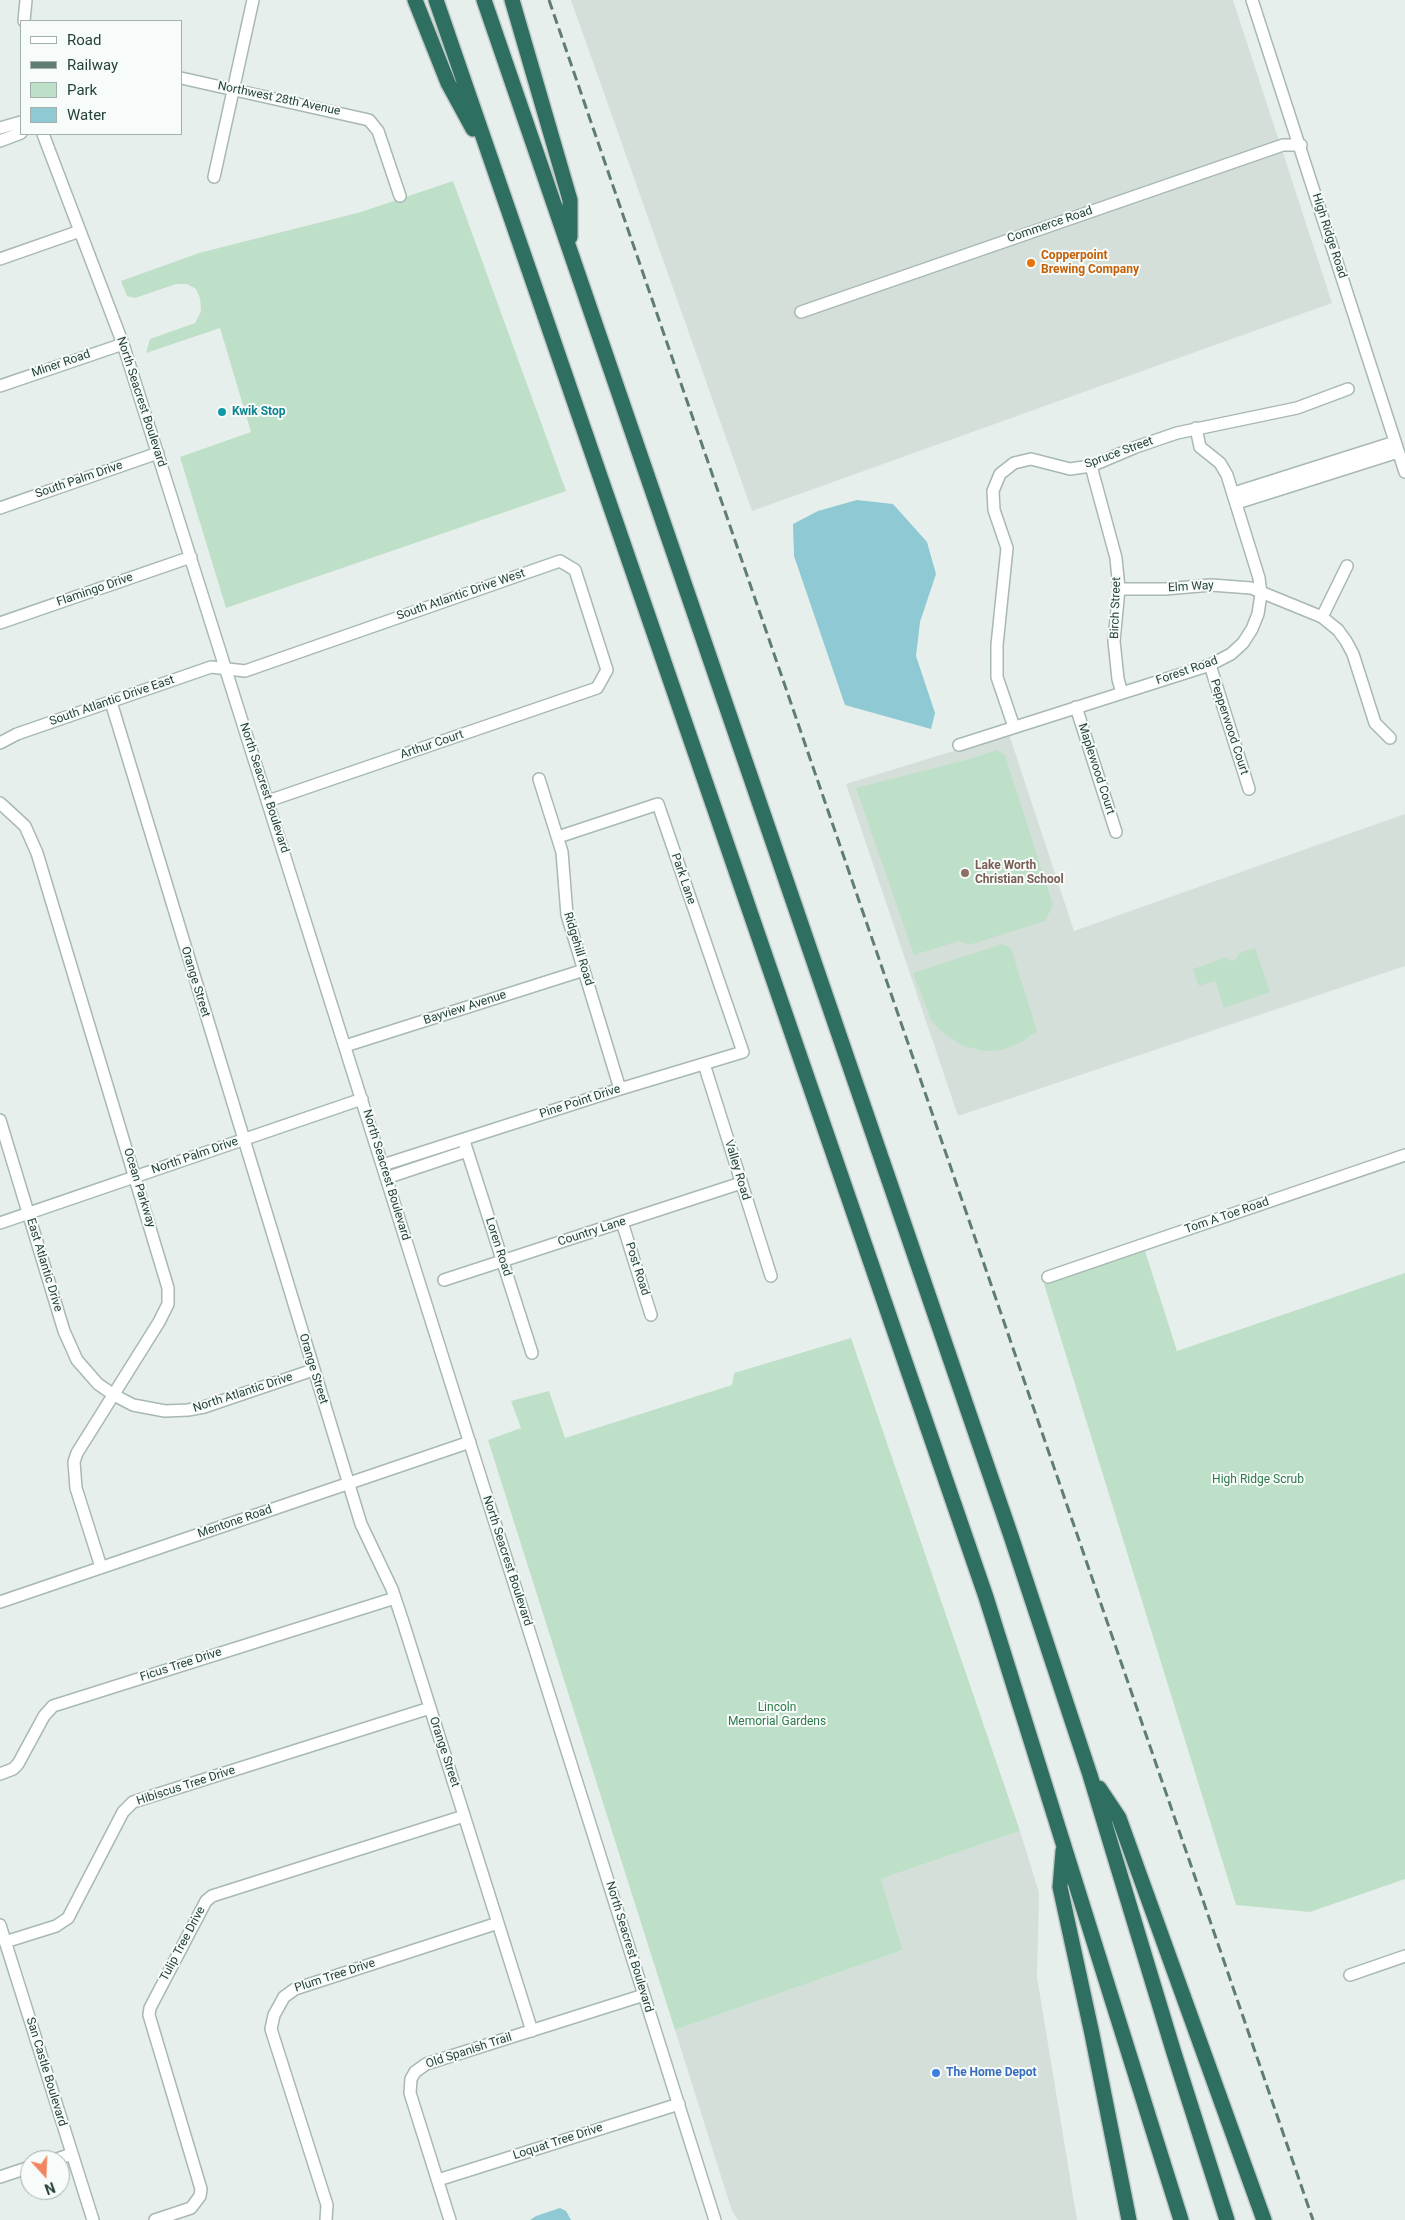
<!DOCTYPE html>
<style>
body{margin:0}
#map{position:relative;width:1405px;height:2220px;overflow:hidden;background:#e6efeb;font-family:Roboto,sans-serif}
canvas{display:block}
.legend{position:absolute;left:20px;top:20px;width:162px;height:115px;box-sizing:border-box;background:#f7fbf9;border:1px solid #a3b1ad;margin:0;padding:6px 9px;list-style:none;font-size:15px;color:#24423a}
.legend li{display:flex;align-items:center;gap:10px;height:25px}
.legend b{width:25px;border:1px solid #a3b1ad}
.north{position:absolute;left:20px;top:2150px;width:50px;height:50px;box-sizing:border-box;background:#f7fbf9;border:1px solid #a3b1ad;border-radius:50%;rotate:160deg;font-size:14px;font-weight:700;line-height:20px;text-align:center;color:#24423a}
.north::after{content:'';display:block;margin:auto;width:18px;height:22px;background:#f4845f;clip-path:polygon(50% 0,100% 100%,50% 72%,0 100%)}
</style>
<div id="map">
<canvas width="1405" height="2220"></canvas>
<ul class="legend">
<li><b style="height:6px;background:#fff"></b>Road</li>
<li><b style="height:6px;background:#5f7d75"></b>Railway</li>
<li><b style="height:14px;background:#bfe0c8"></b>Park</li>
<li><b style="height:14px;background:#8ec9d4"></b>Water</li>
</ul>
<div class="north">N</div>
</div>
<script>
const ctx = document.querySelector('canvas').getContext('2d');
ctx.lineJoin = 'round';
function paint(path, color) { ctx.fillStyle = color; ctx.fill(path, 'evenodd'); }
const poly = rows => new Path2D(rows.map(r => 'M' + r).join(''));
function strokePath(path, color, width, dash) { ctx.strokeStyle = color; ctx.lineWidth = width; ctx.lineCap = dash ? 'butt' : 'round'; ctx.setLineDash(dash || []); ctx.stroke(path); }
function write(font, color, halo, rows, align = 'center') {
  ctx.font = font + ' Roboto,sans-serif'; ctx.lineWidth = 4; ctx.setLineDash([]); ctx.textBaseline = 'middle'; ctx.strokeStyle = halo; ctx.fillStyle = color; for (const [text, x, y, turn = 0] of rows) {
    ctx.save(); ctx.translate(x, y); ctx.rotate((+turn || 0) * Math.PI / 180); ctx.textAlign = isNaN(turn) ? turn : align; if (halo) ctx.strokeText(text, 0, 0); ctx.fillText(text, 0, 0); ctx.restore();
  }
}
const built = poly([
 [571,0,1233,0,1332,303,752,511],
 [1009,734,1074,931,1405,814,1405,966,958,1116,846,784],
 [1020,1831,1039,1893,1037,1977,1077,2220,738,2220,732,2211,675,2030,903,1950,881,1879]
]);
const green = poly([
 [453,181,566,491,226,608,180,457,251,432,220,328,146,353,150,339,195,323,201,311,200,298,196,289,187,284,176,284,135,298,127,296,121,281,199,253,361,212],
 [997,750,1005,755,1053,905,1045,921,969,945,959,941,914,955,856,788,966,760],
 [1002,944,1011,948,1037,1031,1020,1043,1002,1050,984,1051,963,1046,944,1034,931,1020,913,973],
 [1255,948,1270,992,1224,1008,1215,981,1199,986,1193,969,1227,957,1231,961,1236,959,1239,953],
 [1145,1251,1177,1351,1405,1273,1405,1879,1310,1912,1236,1905,1044,1284],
 [851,1338,1020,1831,881,1879,903,1950,675,2030,488,1440,521,1428,511,1401,549,1391,565,1438,732,1385,734,1373]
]);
const water = poly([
 [857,500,893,504,927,542,936,574,920,622,916,656,935,713,931,729,845,705,794,556,793,524,818,511],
 [560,2208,566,2211,571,2220,530,2220,536,2216]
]);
const minor = poly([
 [1252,0,1405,472],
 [24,21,26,0],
 [181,78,369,120,378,131,400,196],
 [0,128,21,122],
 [43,134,123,344,715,2220],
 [0,141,21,133],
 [214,177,253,0],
 [0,259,80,231],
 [801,312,1283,145,1301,145],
 [0,386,123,344],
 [1091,466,1116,558,1119,589,1114,641,1118,679,1122,693],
 [1234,493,1395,442],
 [1237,503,1398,452],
 [0,508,158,453],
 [1119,589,1165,589,1211,585,1251,588,1322,617,1338,630,1346,641,1353,654,1375,723,1390,738],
 [1322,617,1347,566],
 [0,623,191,557],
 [1210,665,1249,789],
 [111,702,361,1524,392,1589,403,1622,532,2031],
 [1076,707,1116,832],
 [1014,727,997,677,997,645,1007,548,994,510,993,491,1000,474,1014,463,1031,459,1070,469,1091,466,1136,447,1177,433,1297,408,1348,389],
 [0,743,17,734,211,667,245,671,560,561,575,570,607,670,597,688,268,801],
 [959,745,1210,665,1231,654,1243,643,1252,629,1258,614,1261,594,1259,578,1227,475,1220,463,1200,447,1196,428],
 [539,779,562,852,567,915,620,1089],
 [0,803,25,826,37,853,168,1288,168,1304,159,1322,77,1453,74,1462,76,1488,101,1567],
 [345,1046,584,970],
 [704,1064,771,1276],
 [0,1120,64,1331,77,1360,98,1384,114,1395,133,1405,165,1411,188,1410,204,1407,313,1370],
 [464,1141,532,1353],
 [383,1165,620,1089,743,1052,658,804,558,837],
 [386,1178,467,1151],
 [622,1222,651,1315],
 [0,1223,362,1099],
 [1048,1277,1405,1155],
 [444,1280,741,1183],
 [0,1602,470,1442],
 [0,1774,13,1769,18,1764,44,1716,53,1706,395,1598],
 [0,1925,93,2220],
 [5,1942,56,1926,68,1918,123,1812,133,1802,430,1708],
 [1350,1975,1405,1956],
 [54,2160,72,2154],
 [0,2177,30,2167],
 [438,2180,679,2104],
 [155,2220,191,2208,200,2196,201,2189,149,2015,150,2008,206,1901,212,1896,464,1816],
 [326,2220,327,2205,271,2029,274,2015,284,1997,295,1989,498,1923],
 [450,2220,410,2093,411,2079,415,2072,426,2064,644,1995]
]);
const highway = poly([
 [415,0,448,83,473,129],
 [436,0,986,1597,1181,2220],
 [484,0,1011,1536,1090,1775,1174,2053,1227,2220],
 [512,0,570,200,570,237],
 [1099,1788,1119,1818,1264,2220],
 [1063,1851,1060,1887,1092,2034,1129,2220]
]);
const rail = poly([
 [549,0,1313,2220]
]);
const markers = [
 [1031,263,5,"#e8710a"],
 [222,412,5,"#0f9aa8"],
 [965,873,5,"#8d6e63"],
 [936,2073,5,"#3f7fe0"]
];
const streetNames = [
 ["Northwest 28th Avenue",279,99,12],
 ["Commerce Road",1050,225,-19],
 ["High Ridge Road",1329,236,72],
 ["Miner Road",61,364,-19],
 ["North Seacrest Boulevard",141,402,72],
 ["Spruce Street",1119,453,-20],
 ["South Palm Drive",79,480,-19],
 ["Elm Way",1191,587,-3],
 ["Flamingo Drive",95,590,-19],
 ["South Atlantic Drive West",461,595,-19],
 ["Birch Street",1116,608,-88],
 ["Forest Road",1187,671,-19],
 ["South Atlantic Drive East",112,701,-19],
 ["Pepperwood Court",1229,727,72],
 ["Arthur Court",432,745,-19],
 ["Maplewood Court",1096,769,72],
 ["North Seacrest Boulevard",264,788,72],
 ["Park Lane",683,879,71],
 ["Ridgehill Road",578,949,73],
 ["Orange Street",195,982,73],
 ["Bayview Avenue",465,1008,-18],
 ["Pine Point Drive",580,1102,-18],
 ["North Palm Drive",195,1156,-19],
 ["Valley Road",737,1170,73],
 ["North Seacrest Boulevard",386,1175,73],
 ["Ocean Parkway",139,1188,73],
 ["Tom A Toe Road",1227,1216,-19],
 ["Country Lane",592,1232,-18],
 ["Loren Road",498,1247,72],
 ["East Atlantic Drive",44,1265,73],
 ["Post Road",637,1269,72],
 ["Orange Street",313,1369,73],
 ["North Atlantic Drive",243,1393,-18],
 ["Mentone Road",235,1522,-19],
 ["North Seacrest Boulevard",507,1561,72],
 ["Ficus Tree Drive",181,1665,-18],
 ["Orange Street",444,1752,72],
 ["Hibiscus Tree Drive",186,1786,-18],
 ["Tulip Tree Drive",183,1944,-62],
 ["North Seacrest Boulevard",629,1947,73],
 ["Plum Tree Drive",335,1976,-18],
 ["Old Spanish Trail",469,2051,-18],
 ["San Castle Boulevard",46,2072,73],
 ["Loquat Tree Drive",558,2142,-18]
];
const foodNames = [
 ["Copperpoint",1041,256],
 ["Brewing Company",1041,270]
];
const cultureNames = [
 ["Kwik Stop",232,412]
];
const educationNames = [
 ["Lake Worth",975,866],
 ["Christian School",975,880]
];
const parkNames = [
 ["High Ridge Scrub",1258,1480],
 ["Lincoln",777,1708],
 ["Memorial Gardens",777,1722]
];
const shopNames = [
 ["The Home Depot",946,2073]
];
paint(built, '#d4dfda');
paint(green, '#bfe0c8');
paint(water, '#8ec9d4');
strokePath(minor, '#a8b8b2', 14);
strokePath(highway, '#c2cac8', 18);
strokePath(minor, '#fff', 11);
strokePath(highway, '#2f6f62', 15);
strokePath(rail, '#5f7d75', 3, [10, 5]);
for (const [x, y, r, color] of markers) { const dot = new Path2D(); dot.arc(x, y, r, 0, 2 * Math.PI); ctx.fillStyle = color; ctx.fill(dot); strokePath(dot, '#f7fbf9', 2); }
write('12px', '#24423a', '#f7fbf9', streetNames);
write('bold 12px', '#c56008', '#f7fbf9', foodNames, 'left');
write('bold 12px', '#0d838f', '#f7fbf9', cultureNames, 'left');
write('bold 12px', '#785e54', '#f7fbf9', educationNames, 'left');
write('12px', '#2d7a4b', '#f7fbf9', parkNames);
write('bold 12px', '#366cbe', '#f7fbf9', shopNames, 'left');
</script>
